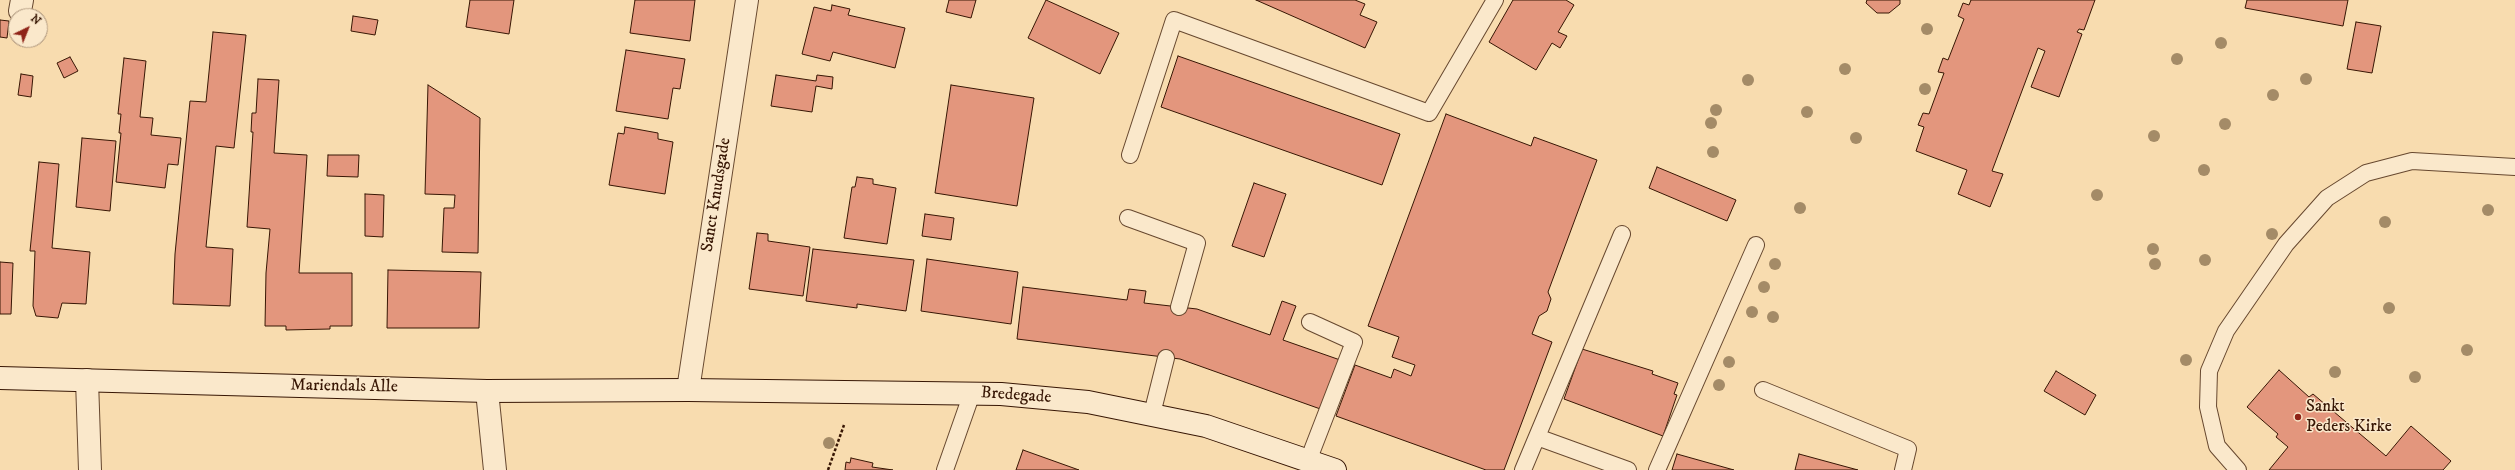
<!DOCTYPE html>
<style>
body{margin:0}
#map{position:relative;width:2515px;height:470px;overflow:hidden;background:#f8dcaf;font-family:"IM FELL DW Pica",serif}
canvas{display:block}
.north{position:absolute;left:8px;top:8px;width:40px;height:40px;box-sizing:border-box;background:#fae8cb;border:1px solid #ac947b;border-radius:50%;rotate:43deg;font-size:11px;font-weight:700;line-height:16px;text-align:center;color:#371604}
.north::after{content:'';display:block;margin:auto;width:14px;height:18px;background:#8f2418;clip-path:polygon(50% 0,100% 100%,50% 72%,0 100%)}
</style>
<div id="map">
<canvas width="2515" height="470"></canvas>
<div class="north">N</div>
</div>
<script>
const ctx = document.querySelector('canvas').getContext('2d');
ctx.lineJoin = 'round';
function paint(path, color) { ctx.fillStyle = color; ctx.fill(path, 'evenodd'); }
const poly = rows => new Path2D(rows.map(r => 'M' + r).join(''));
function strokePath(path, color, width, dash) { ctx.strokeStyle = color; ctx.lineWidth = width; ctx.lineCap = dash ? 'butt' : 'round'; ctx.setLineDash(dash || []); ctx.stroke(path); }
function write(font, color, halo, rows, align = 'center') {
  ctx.font = font + ' "IM FELL DW Pica",serif'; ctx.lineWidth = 3; ctx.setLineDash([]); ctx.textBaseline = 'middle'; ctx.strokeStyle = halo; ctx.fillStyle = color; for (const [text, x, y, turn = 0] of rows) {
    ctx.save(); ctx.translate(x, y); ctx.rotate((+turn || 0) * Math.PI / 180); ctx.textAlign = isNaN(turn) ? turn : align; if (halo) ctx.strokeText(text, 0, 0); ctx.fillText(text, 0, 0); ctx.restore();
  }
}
const building = poly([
 [470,0,514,0,509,34,466,27,470,0],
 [635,0,695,0,690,41,630,33,635,0],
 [949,0,976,0,971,18,946,12,949,0],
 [1046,0,1119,33,1100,74,1028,38,1046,0],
 [1256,0,1355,0,1365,4,1360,15,1377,22,1365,48,1256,0],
 [1513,0,1566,0,1574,5,1558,32,1567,36,1560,48,1552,43,1536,70,1489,42,1513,0],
 [1867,0,1900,0,1900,4,1889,13,1877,13,1866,3,1867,0],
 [1971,0,2095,0,2084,30,2079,29,2077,32,2082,34,2059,97,2031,87,2045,51,2038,48,1992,171,2003,174,1990,207,1958,194,1967,170,1916,151,1924,127,1918,125,1923,113,1929,114,1944,73,1938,72,1943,58,1948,60,1964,19,1958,16,1963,3,1969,5,1971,0],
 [2247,0,2348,0,2343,26,2245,8,2247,0],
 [832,5,850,9,848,15,905,28,895,68,833,52,830,61,802,54,814,7,831,11,832,5],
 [353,16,378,20,375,35,351,31,353,16],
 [0,20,9,21,7,38,0,37,0,20],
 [2356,22,2381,26,2372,73,2347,69,2356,22],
 [213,32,246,35,234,148,216,146,206,247,233,249,230,306,173,304,175,254,190,101,206,102,213,32],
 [626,50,685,59,680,89,673,88,668,119,616,111,626,50],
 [1178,56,1400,134,1382,185,1161,107,1178,56],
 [70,57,78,71,64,78,57,63,70,57],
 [124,58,146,61,140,117,153,118,151,135,181,138,178,165,168,164,165,188,116,182,121,133,119,133,121,114,118,114,124,58],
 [21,74,33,76,31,97,18,95,21,74],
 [776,75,816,81,817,75,833,77,832,89,816,86,812,112,771,106,776,75],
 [258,79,279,80,274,153,307,155,299,273,352,273,352,326,330,326,330,329,286,330,286,326,265,326,266,273,270,229,247,227,253,132,251,132,252,113,256,113,258,79],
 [428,85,480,118,478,253,442,252,444,208,454,208,455,195,425,194,428,85],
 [951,85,1034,98,1017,206,935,193,951,85],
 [1446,114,1531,146,1534,137,1597,160,1548,292,1551,299,1547,311,1539,316,1532,334,1552,342,1504,470,1486,470,1336,416,1355,365,1391,378,1394,369,1411,376,1415,365,1392,357,1399,337,1368,326,1446,114],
 [625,127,658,133,658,139,673,142,665,194,609,185,618,133,624,134,625,127],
 [82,138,116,141,110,211,76,207,82,138],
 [328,155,359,155,358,177,327,176,328,155],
 [39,162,59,164,52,248,90,252,86,304,62,303,58,318,36,316,33,306,35,251,30,251,39,162],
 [1657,167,1736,200,1727,221,1649,188,1657,167],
 [857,177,873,179,873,184,896,188,887,244,844,238,852,187,855,187,857,177],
 [1254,183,1286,194,1264,257,1232,246,1254,183],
 [365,194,384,195,383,237,365,236,365,194],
 [925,214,954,218,951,240,922,236,925,214],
 [757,233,768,234,768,241,810,247,803,296,749,289,757,233],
 [813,249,914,260,906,311,857,304,857,308,806,301,813,249],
 [927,259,1018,272,1011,324,921,311,927,259],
 [0,262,13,263,11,314,0,314,0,262],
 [388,270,481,272,479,328,387,328,388,270],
 [1023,287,1127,300,1129,289,1146,291,1144,303,1197,309,1270,335,1282,301,1296,306,1283,340,1343,361,1326,411,1180,359,1017,339,1023,287],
 [1582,349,1653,371,1652,374,1678,383,1674,394,1677,395,1663,436,1564,399,1582,349],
 [2279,370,2309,397,2313,394,2386,456,2411,426,2451,461,2443,470,2269,470,2288,447,2276,437,2278,434,2247,407,2279,370],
 [2056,371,2096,395,2085,415,2044,391,2056,371],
 [1023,450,1079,470,1016,470,1023,450],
 [1677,454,1734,470,1672,470,1677,454],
 [1799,454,1858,470,1795,470,1799,454],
 [851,458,873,463,872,467,893,470,845,470,846,462,850,463,851,458]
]);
const path = poly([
 [828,470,844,425]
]);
const lane = poly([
 [1130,155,1174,20,1429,113,1495,0],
 [1128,218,1197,243,1179,307],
 [1763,390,1908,449,1903,470],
 [1152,414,1166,358],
 [1537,437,1628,470],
 [1308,461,1354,342,1310,322],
 [945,470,972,393],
 [1523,470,1622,234],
 [1657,470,1756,245],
 [2238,470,2217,446,2208,407,2209,371,2226,331,2286,244,2327,198,2366,173,2412,161,2515,167]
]);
const street = poly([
 [20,11,22,0],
 [87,380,90,470],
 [688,390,747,0],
 [487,391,495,470]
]);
const secondary = poly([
 [0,378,487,391,688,390,1001,394,1088,402,1206,426,1335,470]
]);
const trees = [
 [1927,29],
 [2221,43],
 [2177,59],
 [1845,69],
 [2306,79],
 [1748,80],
 [1925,89],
 [2273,95],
 [1716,110],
 [1807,112],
 [1711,123],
 [2225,124],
 [2154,136],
 [1856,138],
 [1713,152],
 [2204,170],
 [2097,195],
 [1800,208],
 [2488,210],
 [2385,222],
 [2272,234],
 [2153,249],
 [2205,260],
 [1775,264],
 [2155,264],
 [1764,287],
 [2389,308],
 [1752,312],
 [1773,317],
 [2467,350],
 [2186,360],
 [1729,362],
 [2335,372],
 [2415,377],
 [1719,385],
 [829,443]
];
const markers = [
 [2298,417,4,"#8f2418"]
];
const streetNames = [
 ["Sanct Knudsgade",717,195,-81],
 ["Mariendals Alle",344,387,1],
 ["Bredegade",1016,396,4]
];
const poiNames = [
 ["Sankt",2306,407],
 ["Peders Kirke",2306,427]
];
paint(building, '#e3967d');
strokePath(building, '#371604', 1);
strokePath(lane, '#67482f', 18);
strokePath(street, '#67482f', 24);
strokePath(secondary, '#371604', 24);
strokePath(path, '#371604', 2.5, [3, 2]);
strokePath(lane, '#fae8cb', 16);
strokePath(street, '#fae8cb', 22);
strokePath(secondary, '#fae8cb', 22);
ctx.fillStyle = '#a48b67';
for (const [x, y] of trees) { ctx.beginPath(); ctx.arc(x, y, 6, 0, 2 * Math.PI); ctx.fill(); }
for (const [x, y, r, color] of markers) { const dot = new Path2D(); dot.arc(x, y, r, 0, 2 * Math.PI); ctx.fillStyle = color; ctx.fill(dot); strokePath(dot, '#fae8cb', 1.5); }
write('17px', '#371604', '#fae8cb', streetNames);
write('17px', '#371604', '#fae8cb', poiNames, 'left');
</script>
